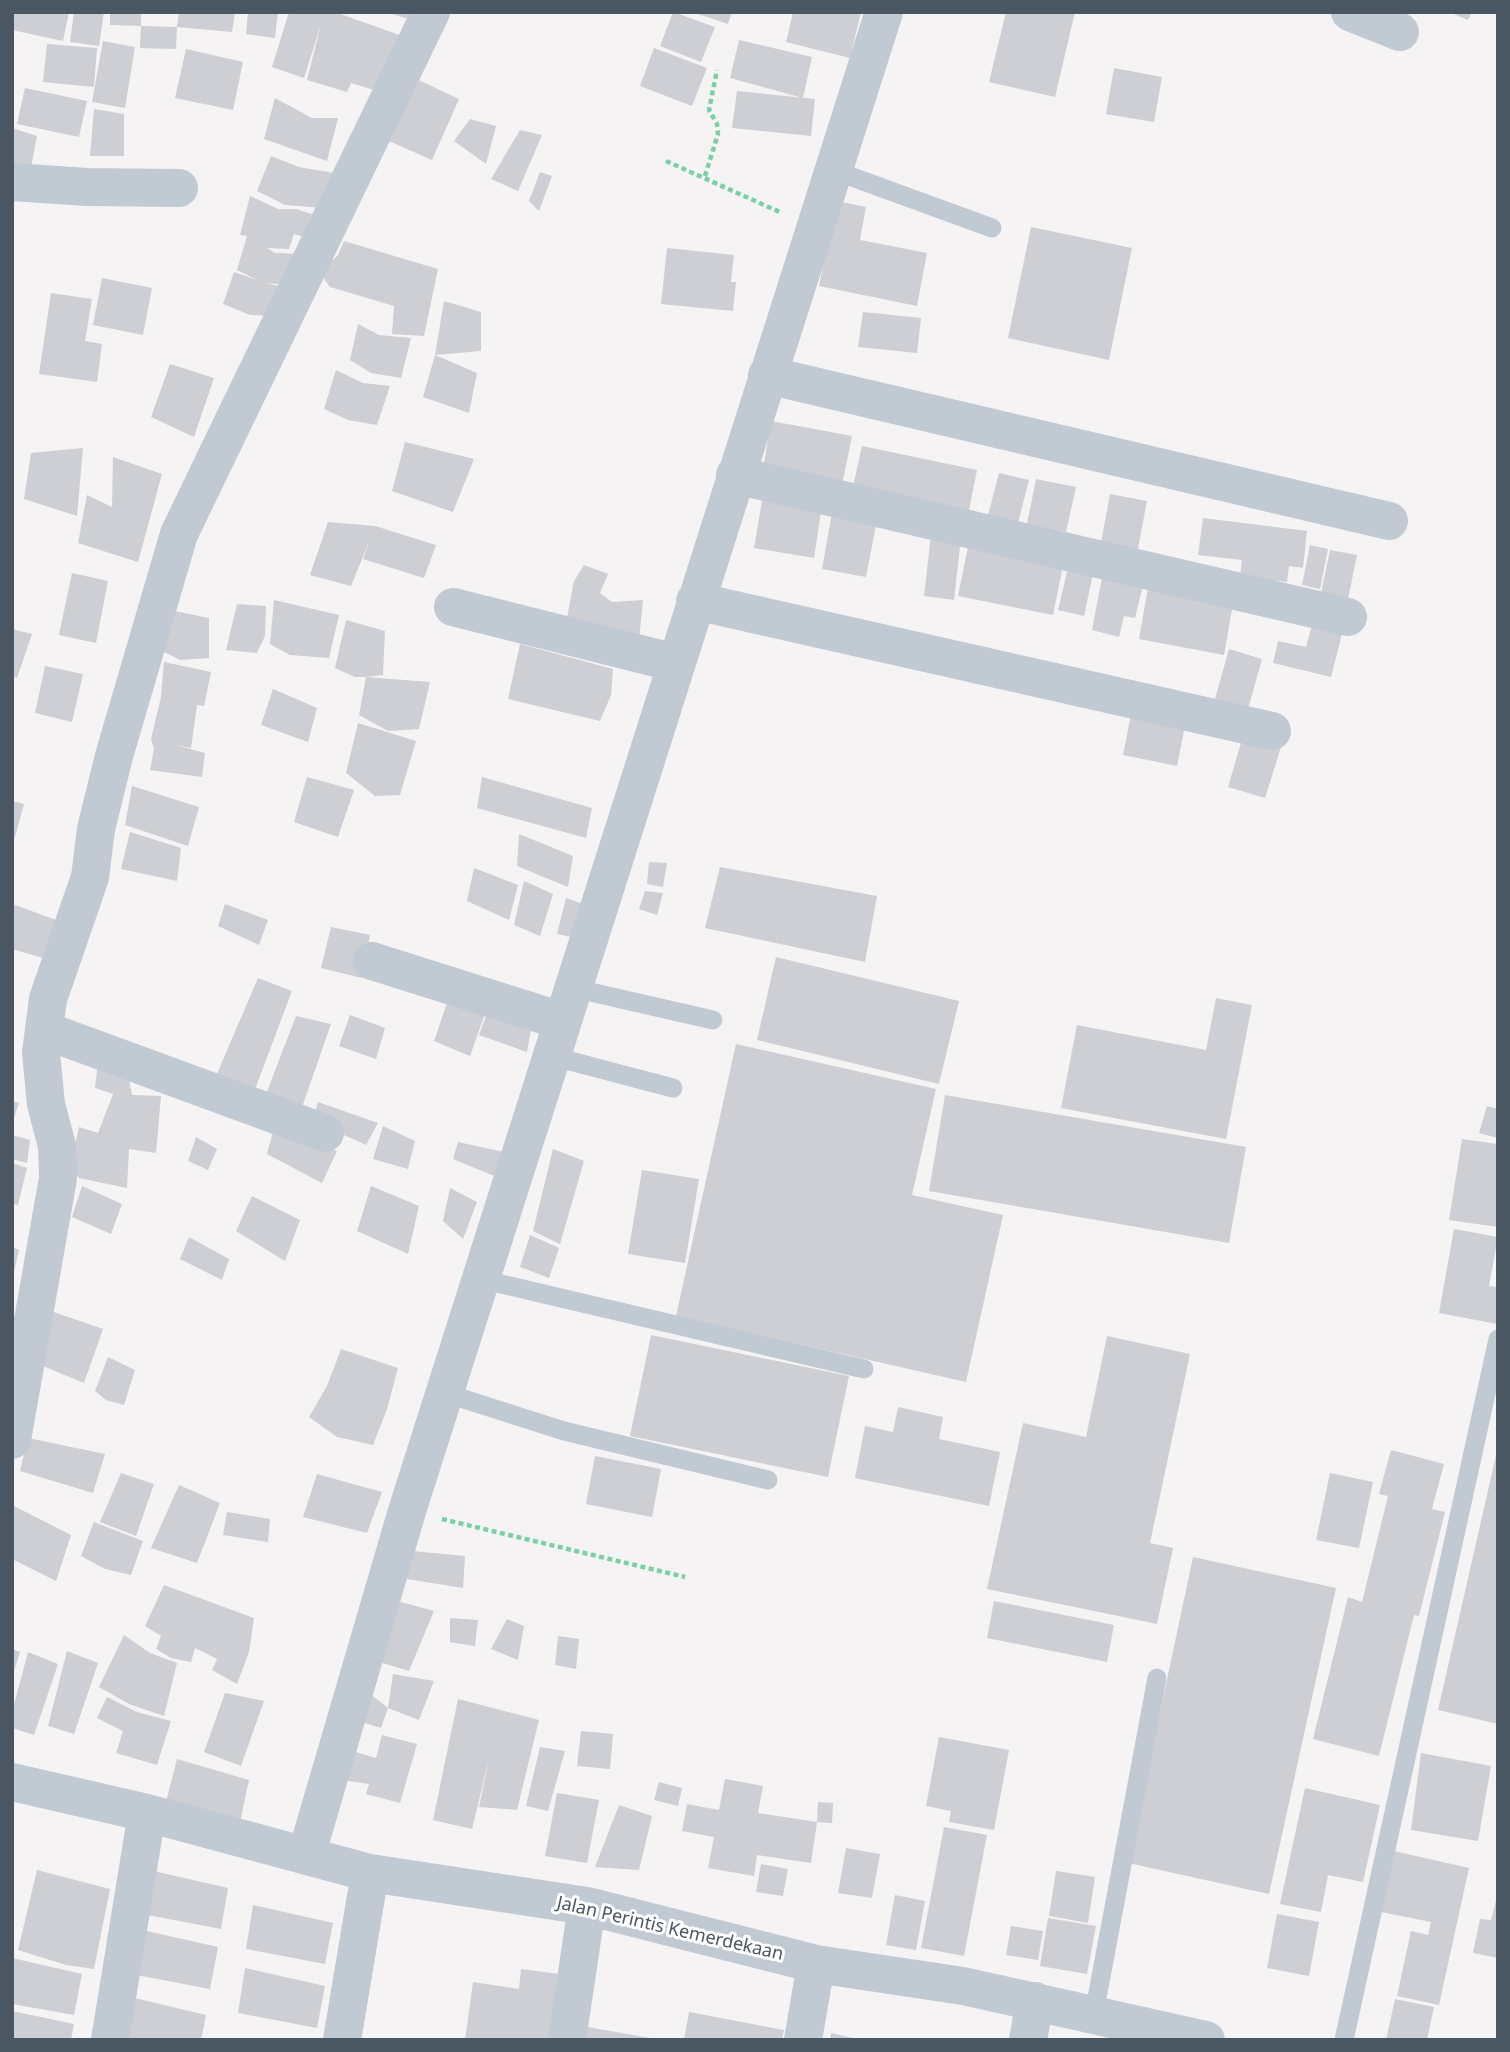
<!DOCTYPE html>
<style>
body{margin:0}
#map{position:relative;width:1510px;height:2052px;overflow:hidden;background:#f5f3f3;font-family:"Noto Sans",sans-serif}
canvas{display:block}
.frame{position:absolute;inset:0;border:14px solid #4a5661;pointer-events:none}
</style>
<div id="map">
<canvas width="1510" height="2052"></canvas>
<div class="frame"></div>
</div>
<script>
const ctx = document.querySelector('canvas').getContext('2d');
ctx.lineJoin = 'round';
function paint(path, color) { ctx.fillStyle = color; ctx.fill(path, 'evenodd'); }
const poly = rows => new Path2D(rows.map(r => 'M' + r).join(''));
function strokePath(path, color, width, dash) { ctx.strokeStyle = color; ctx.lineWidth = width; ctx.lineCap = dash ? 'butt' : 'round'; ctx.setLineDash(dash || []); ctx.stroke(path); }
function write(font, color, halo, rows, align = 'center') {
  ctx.font = font + ' "Noto Sans",sans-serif'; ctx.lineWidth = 6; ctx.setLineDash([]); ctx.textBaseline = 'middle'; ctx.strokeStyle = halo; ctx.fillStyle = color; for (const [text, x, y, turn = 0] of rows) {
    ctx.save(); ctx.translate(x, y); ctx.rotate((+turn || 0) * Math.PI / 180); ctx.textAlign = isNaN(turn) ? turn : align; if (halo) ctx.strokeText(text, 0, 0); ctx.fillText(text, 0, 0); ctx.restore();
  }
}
const building = poly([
 [12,12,69,12,63,41,12,30],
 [74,12,104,12,99,46,70,42],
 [110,12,141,12,141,26,110,25],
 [179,12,235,12,232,32,177,27],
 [248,12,278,12,275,38,246,34],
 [289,12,335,12,402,36,387,94,351,83,347,92,307,80,321,24,304,78,272,67],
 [386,12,424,12,421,23],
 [673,12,715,27,701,62,660,46],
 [692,12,732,12,728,24],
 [793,12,861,12,850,58,786,42],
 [1006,12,1075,12,1055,97,989,82],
 [1449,12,1472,12,1468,20],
 [141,26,177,27,176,49,140,48],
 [739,40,812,57,803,98,730,78],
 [103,41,135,47,125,108,92,102],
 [47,44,97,48,94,87,43,82],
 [654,48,707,68,692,106,640,86],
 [186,49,243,62,233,110,175,98],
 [1114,68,1162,77,1154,122,1106,114],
 [410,76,459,99,432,160,382,138],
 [25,88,87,101,79,137,17,124],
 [737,91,815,99,811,136,732,128],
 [275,98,312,118,338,118,327,161,264,139],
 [94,109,124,114,124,156,90,156],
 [470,119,496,126,486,164,454,141],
 [12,128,37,136,30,173,12,169],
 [520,130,542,135,518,191,491,179],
 [271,156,299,167,334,173,324,208,285,205,257,191],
 [540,172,552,176,539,211,529,201],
 [250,196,278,209,296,209,312,214,303,237,294,234,289,249,267,248,275,253,298,254,290,285,265,283,289,288,283,316,250,315,223,304,234,272,257,280,237,270,247,236,240,235],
 [836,201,866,207,860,240,927,253,917,306,819,286],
 [1031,227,1132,248,1109,360,1008,338],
 [344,241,438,269,424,336,392,334,394,306,330,287,327,283,323,277,326,256,333,260,338,255],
 [667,248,734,255,731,282,736,282,733,311,661,304],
 [102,278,152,288,143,335,93,325],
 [51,293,92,299,85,341,102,344,97,382,39,374],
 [444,301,481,312,481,351,435,355],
 [863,312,921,318,917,353,858,347],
 [358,324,379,335,411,338,401,378,371,373,350,360],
 [435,355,477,373,469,413,423,397],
 [170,364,214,378,194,437,151,417],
 [336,370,363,383,390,386,377,425,348,420,324,409],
 [771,421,852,436,842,485,763,470],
 [405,442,474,459,453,512,392,491],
 [862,446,977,470,968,515,852,491],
 [83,448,77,516,24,499,31,453],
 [113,457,162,474,138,562,78,543,87,495,112,507],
 [999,473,1029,480,1017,527,987,519],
 [1036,479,1076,487,1066,532,1027,524],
 [1110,494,1147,501,1137,554,1100,548],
 [763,495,822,505,814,558,754,548],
 [833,507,878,515,866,577,822,569],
 [1203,518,1307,531,1303,568,1289,566,1287,582,1240,576,1242,560,1198,555],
 [328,522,375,526,436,545,424,578,363,559,370,539,351,586,310,575],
 [931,535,961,538,954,600,924,596],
 [969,542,1064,561,1053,615,958,596],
 [1310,545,1328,549,1320,589,1302,585],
 [1330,550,1357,555,1346,609,1319,603],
 [1070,559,1095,564,1084,616,1058,610],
 [584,565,608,574,600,593,612,602,643,600,639,640,566,623,574,581],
 [1103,572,1144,581,1135,618,1124,616,1119,637,1092,630],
 [72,573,108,581,96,643,59,635],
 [1149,582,1234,598,1224,655,1139,639],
 [274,600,339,615,329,658,290,655,270,644],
 [237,604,266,606,265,636,257,653,226,650],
 [164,609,209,618,209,658,180,660,160,650],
 [1314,618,1344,626,1331,677,1273,663,1278,641,1306,647],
 [346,620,385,631,383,675,366,677,430,682,419,729,388,731,359,715,366,677,355,677,335,668],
 [12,629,32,634,17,678,12,676],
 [520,644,613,669,611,695,600,721,508,699],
 [1229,649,1262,659,1246,716,1213,706],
 [164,662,211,672,204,706,197,705,191,748,176,745,205,753,202,777,150,770,154,749,151,739,161,697],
 [45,666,83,674,72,722,35,713],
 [273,689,317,708,308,742,261,725],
 [1132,709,1186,721,1177,766,1123,755],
 [358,723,416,741,400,795,375,796,346,773],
 [1243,736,1281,747,1265,798,1228,787],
 [307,777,354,790,338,837,294,822],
 [482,777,592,808,586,838,477,808],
 [132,786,199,807,188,846,125,825],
 [12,801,24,804,13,844,12,844],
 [130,832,181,848,177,881,121,869],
 [519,834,573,856,568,887,517,866],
 [649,862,667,863,663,887,647,884],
 [720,867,877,896,865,962,705,928],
 [474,868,518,885,509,920,467,901],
 [524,881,553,894,540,936,514,925],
 [645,891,663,893,657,915,639,909],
 [566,898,594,908,585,940,557,934],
 [12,904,62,922,53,961,12,949],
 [225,904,268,920,259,945,218,926],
 [331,927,370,935,362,978,321,968],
 [776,957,959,1001,939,1084,757,1040],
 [258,978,292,991,254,1092,216,1076],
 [449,997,487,1008,470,1056,434,1041],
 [1216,998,1252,1005,1226,1139,1061,1108,1077,1025,1206,1050],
 [487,1013,531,1030,527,1052,479,1035],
 [350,1015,385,1028,376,1059,339,1046],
 [296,1016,331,1024,300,1113,266,1094],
 [736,1044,936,1089,912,1195,1003,1215,966,1382,676,1316],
 [98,1061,128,1075,132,1095,161,1096,156,1153,129,1149,127,1188,79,1178,70,1165,79,1127,98,1133,113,1094,95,1088],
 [945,1095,1246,1147,1229,1243,929,1191],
 [12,1101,19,1103,13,1121,12,1120],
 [318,1102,378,1123,366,1145,313,1121],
 [1487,1106,1498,1109,1498,1138,1479,1133],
 [275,1124,337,1151,322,1183,267,1154],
 [383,1126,415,1141,408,1169,373,1159],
 [12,1135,30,1140,27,1163,12,1159],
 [196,1137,217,1149,208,1170,188,1161],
 [1462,1139,1498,1144,1498,1227,1449,1220],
 [458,1142,513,1154,504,1180,453,1159],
 [553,1149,584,1161,560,1244,533,1231],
 [12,1163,27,1168,18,1205,12,1204],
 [642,1170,699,1179,685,1263,628,1254],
 [82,1186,122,1204,111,1234,72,1217],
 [371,1186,419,1206,408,1254,357,1231],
 [450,1188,477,1202,463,1239,443,1221],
 [252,1196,300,1220,285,1261,236,1231],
 [1454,1229,1498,1237,1489,1286,1498,1287,1497,1324,1439,1313],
 [530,1235,559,1248,549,1278,520,1267],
 [189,1237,229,1259,222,1280,180,1259],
 [12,1247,19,1250,13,1276,12,1276],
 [48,1310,103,1329,84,1383,31,1361],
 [651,1335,849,1376,828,1477,630,1436],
 [1107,1336,1190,1354,1150,1543,1173,1548,1157,1624,987,1589,1023,1423,1086,1437],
 [341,1349,398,1368,387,1409,373,1445,337,1437,309,1417,327,1386],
 [108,1357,135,1370,124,1405,106,1400,95,1391],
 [898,1407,943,1417,939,1439,1000,1452,989,1506,855,1478,865,1426,893,1432],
 [28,1438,105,1454,93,1493,20,1471],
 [1391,1450,1444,1464,1432,1509,1445,1512,1419,1616,1414,1615,1379,1756,1313,1739,1348,1597,1362,1602,1388,1496,1379,1494],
 [1497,1451,1498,1451,1498,1724,1438,1710],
 [595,1456,661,1469,652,1517,586,1504],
 [121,1473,154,1484,136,1536,100,1522],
 [1330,1473,1373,1482,1359,1548,1316,1540],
 [317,1474,382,1492,367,1533,303,1517],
 [179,1485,220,1503,197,1563,151,1548],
 [12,1505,71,1535,56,1581,12,1559],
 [227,1512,270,1519,268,1542,223,1535],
 [94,1522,143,1541,131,1575,105,1569,81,1556],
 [412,1551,465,1556,463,1588,401,1578],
 [1193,1557,1336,1588,1269,1894,1128,1863],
 [164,1585,254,1618,249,1652,237,1684,212,1670,217,1659,195,1648,191,1662,171,1658,156,1649,161,1636,145,1626],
 [390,1599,434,1611,409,1671,369,1659],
 [994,1601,1114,1625,1107,1662,987,1638],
 [450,1618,478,1620,475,1646,450,1642],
 [507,1619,524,1626,518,1660,491,1649],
 [124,1635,150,1653,177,1663,164,1716,129,1704,99,1687],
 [558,1636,579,1639,576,1669,555,1665],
 [12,1649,20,1652,13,1674,12,1674],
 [67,1651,98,1663,74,1734,48,1726],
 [28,1652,58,1664,34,1735,12,1728,12,1712],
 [393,1674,434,1681,419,1720,388,1708],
 [364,1689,388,1708,381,1728,355,1720],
 [225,1693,264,1701,241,1766,204,1752],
 [107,1697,137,1712,171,1721,157,1765,116,1753,123,1731,97,1718],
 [458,1699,539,1720,517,1810,479,1807,489,1759,472,1829,433,1820],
 [581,1731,613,1734,610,1769,577,1766],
 [382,1735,417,1744,400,1803,366,1794,369,1784,334,1779,342,1748,376,1758],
 [939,1737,1009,1750,994,1830,949,1822,951,1811,926,1806],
 [540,1747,565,1751,548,1811,526,1806],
 [1421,1753,1491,1766,1478,1841,1411,1830],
 [177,1759,249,1780,239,1827,166,1802],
 [725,1779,763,1786,758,1813,817,1822,818,1802,833,1803,832,1823,817,1822,811,1863,757,1855,754,1876,708,1868,714,1837,682,1831,687,1804,719,1810],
 [659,1782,682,1788,678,1806,654,1800],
 [1305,1788,1380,1805,1363,1882,1328,1875,1321,1912,1280,1904],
 [557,1793,599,1800,587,1863,545,1856],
 [619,1805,652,1816,639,1870,595,1867],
 [944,1827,987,1835,964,1956,921,1948],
 [846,1848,880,1854,872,1898,838,1893],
 [1394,1851,1469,1868,1439,2005,1397,1996,1411,1931,1428,1935,1431,1922,1381,1912],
 [761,1864,788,1869,783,1896,756,1892],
 [37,1870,110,1889,94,1969,66,1965,18,1950],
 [149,1870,228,1888,221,1929,142,1914],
 [1056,1871,1095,1877,1088,1923,1049,1916],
 [1498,1893,1498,1958,1473,1953,1480,1919,1491,1920],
 [895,1895,925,1901,916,1950,886,1945],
 [253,1905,333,1923,325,1964,246,1949],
 [1277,1914,1319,1922,1309,1976,1267,1968],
 [1048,1918,1096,1926,1087,1974,1040,1966],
 [1011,1926,1043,1931,1038,1960,1006,1955],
 [138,1929,218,1947,210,1989,131,1974],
 [12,1958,82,1974,74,2015,12,2004],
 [245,1968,325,1986,317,2028,238,2013],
 [521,1969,567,1975,558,2040,465,2040,473,1982,519,1989],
 [126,1996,206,2015,201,2040,119,2040],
 [1395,1999,1434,2007,1427,2040,1386,2040],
 [12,2011,74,2024,71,2040,12,2040],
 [689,2012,784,2030,782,2040,684,2040],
 [582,2026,650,2038,650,2040,580,2040],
 [831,2033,857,2039,857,2040,830,2040]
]);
const path = poly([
 [666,161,782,213],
 [705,176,718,134,717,124,709,110,717,70],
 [442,1519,685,1577]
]);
const lane = poly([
 [833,170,992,228],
 [573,988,713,1020],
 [551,1056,673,1088],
 [480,1279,864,1369],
 [445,1393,564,1431,768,1480],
 [1094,2014,1157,1678],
 [1344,2040,1498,1339]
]);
const street = poly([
 [1350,12,1400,32],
 [12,182,87,187,179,188],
 [767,375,1389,521],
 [735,475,1348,617],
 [695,601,1272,731],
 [453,607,676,663],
 [372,961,562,1021],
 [44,1030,325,1133],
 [12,1440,58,1178,57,1146,46,1104,41,1053,48,999,90,877,96,829,114,756,179,534,431,12],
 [12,1782,147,1813,370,1873,587,1906,816,1964,963,1986,1206,2040],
 [306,1856,407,1511,884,12],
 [110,2040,147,1813],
 [342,2040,370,1873],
 [567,2040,587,1906],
 [803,2040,816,1964],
 [1028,2040,1035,2001]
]);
const streetNames = [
 ["Jalan Perintis Kemerdekaan",670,1929,13]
];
paint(building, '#cdcfd5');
strokePath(path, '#7ad0a6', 4.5, [5, 3.5]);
strokePath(lane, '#c1cad2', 19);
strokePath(street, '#c1cad2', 38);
write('18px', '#4a5661', '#fff', streetNames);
</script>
